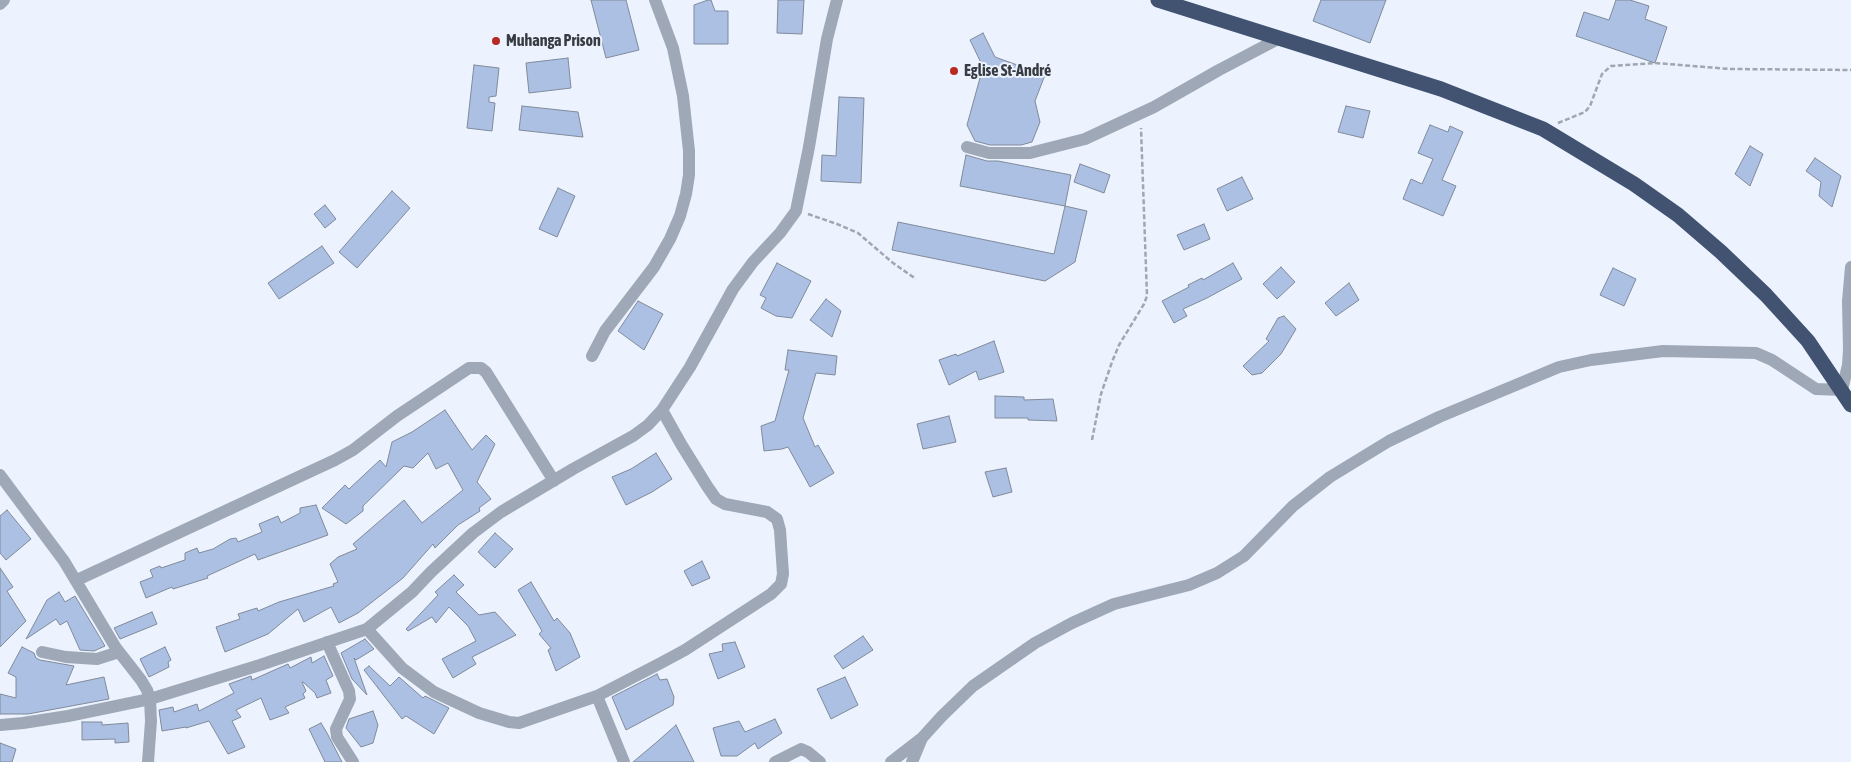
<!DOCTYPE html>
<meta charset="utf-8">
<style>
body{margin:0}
canvas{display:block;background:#ecf3fe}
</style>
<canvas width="1851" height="762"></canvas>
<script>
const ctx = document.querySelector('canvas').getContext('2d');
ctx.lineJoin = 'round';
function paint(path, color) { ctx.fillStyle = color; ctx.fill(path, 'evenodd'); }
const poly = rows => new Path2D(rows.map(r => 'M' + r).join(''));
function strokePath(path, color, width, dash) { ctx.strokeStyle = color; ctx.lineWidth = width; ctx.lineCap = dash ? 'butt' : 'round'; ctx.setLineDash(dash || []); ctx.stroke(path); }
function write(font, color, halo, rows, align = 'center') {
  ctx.font = font + ' "Asap Condensed",sans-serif'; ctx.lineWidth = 4; ctx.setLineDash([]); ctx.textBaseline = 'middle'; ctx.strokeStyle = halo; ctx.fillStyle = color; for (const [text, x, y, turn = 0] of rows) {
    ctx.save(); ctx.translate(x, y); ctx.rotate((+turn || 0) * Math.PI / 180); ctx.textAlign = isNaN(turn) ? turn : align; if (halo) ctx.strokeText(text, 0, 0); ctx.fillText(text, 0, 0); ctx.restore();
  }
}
const building = poly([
 [591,0,626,0,639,50,606,58,591,0],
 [708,0,711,0,715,11,728,11,728,44,694,44,694,5,708,0],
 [778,0,804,0,802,34,777,33,778,0],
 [1321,0,1386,0,1370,43,1313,21,1321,0],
 [1616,0,1630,0,1649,6,1645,19,1667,27,1655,63,1576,36,1584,12,1609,20,1616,0],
 [983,33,995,57,1045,75,1035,101,1040,122,1032,142,1021,145,990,145,975,141,967,125,983,67,970,40,983,33],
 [568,58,571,88,529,93,526,63,568,58],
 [474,65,499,68,496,96,489,97,489,102,495,103,492,131,467,128,474,65],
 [839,97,864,98,861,183,821,181,822,155,836,156,839,97],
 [522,106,578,112,583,137,519,130,522,106],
 [1346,106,1370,111,1363,138,1338,132,1346,106],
 [1430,125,1448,132,1450,126,1463,132,1442,180,1456,186,1443,216,1403,199,1411,179,1422,184,1433,159,1418,153,1430,125],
 [1750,146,1763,154,1750,186,1735,174,1750,146],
 [966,155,987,161,998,161,1071,175,1065,206,960,186,966,155],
 [1815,158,1841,176,1832,207,1819,196,1821,182,1806,171,1815,158],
 [1080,164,1110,175,1104,193,1074,182,1080,164],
 [1242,177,1253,199,1227,211,1217,189,1242,177],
 [558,188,575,196,557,237,539,229,558,188],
 [392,191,410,208,357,268,339,252,392,191],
 [325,205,336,219,325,228,314,214,325,205],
 [1065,206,1087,211,1075,262,1045,281,892,250,898,222,1054,254,1065,206],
 [1204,224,1210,239,1184,250,1177,235,1204,224],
 [322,246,334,263,279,299,268,283,322,246],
 [777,263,811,281,792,318,776,316,761,308,766,298,760,295,777,263],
 [1233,263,1242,279,1207,298,1183,309,1187,316,1174,323,1162,301,1189,287,1188,285,1202,278,1203,280,1233,263],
 [1281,267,1295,282,1277,299,1263,284,1281,267],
 [1613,268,1636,279,1624,306,1600,295,1613,268],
 [1349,283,1359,300,1336,316,1325,303,1349,283],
 [826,299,841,311,832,337,810,320,826,299],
 [638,301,663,314,644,350,618,331,638,301],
 [1284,316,1296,329,1281,354,1262,373,1252,375,1243,366,1269,341,1266,339,1278,318,1284,316],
 [994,341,1004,372,979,380,976,371,949,385,939,360,956,354,957,356,994,341],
 [788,350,837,356,835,375,816,373,803,418,815,447,818,445,834,473,810,487,788,447,782,449,764,451,761,426,775,421,789,370,785,370,788,350],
 [995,396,1024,397,1024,400,1053,399,1057,421,1028,420,1028,418,995,418,995,396],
 [445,410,472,450,486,435,495,444,477,482,491,499,479,508,480,511,458,525,435,548,433,544,403,578,358,613,339,623,331,607,304,622,298,609,268,634,225,652,216,627,240,619,238,614,257,608,258,611,279,602,334,586,333,584,338,582,330,564,338,557,357,549,353,544,404,500,422,523,463,490,448,463,436,469,428,453,413,468,404,466,363,506,363,511,346,524,322,508,345,485,349,489,380,460,386,467,392,442,412,432,445,410],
 [949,416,956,442,923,449,917,424,949,416],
 [656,453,672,479,652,492,626,505,612,477,631,469,656,453],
 [1006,468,1012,492,993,497,985,472,1006,468],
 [316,505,328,535,258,560,255,554,207,576,208,578,173,589,172,587,146,598,140,582,153,577,150,570,160,566,161,568,185,560,185,553,197,548,199,553,213,549,230,539,236,538,238,542,262,532,259,524,278,516,281,523,300,513,300,508,316,505],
 [7,510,31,539,6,560,0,553,0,516,7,510],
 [495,533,513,549,495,568,478,552,495,533],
 [702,561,710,578,692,586,684,571,702,561],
 [0,568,13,587,7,591,26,621,0,647,0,568],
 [454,575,464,585,456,592,479,615,495,612,516,635,472,657,476,664,453,678,442,659,476,641,468,626,449,607,436,623,432,617,408,631,406,629,438,595,435,592,454,575],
 [531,582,554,621,557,618,570,633,580,657,556,671,548,650,551,648,539,634,542,631,518,590,531,582],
 [59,592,65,602,75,596,105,646,94,651,80,650,67,621,60,625,56,619,26,639,47,600,59,592],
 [152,612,157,624,120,639,114,628,152,612],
 [863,636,873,650,843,669,834,656,863,636],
 [365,639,374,649,356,660,354,658,367,695,352,679,341,653,365,639],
 [735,642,745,667,718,679,709,654,723,651,722,644,735,642],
 [22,647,34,653,36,658,40,660,74,666,66,685,104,677,109,699,28,714,0,714,0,694,16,698,16,677,8,673,22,647],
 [165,647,171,660,168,662,169,667,149,677,140,659,165,647],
 [324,656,333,676,326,680,331,693,317,698,315,693,303,682,302,682,306,691,303,694,305,698,285,707,289,713,270,720,261,698,236,710,241,717,232,721,245,747,228,754,209,721,186,728,186,727,162,731,159,710,173,707,174,712,197,704,199,711,234,693,229,684,251,676,252,680,288,664,290,668,311,657,312,663,324,656],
 [369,666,390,686,399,677,423,698,425,696,449,708,434,734,406,716,402,719,364,670,369,666],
 [657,674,660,680,667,679,674,697,673,705,626,730,612,697,657,674],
 [845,677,858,705,831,719,817,689,845,677],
 [373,711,378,725,373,743,361,747,346,728,349,719,373,711],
 [775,719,782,733,758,749,755,743,737,756,721,756,713,728,739,721,745,732,775,719],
 [82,722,102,722,102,725,128,723,129,742,115,743,115,739,82,740,82,722],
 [321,723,327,733,342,762,325,762,309,729,321,723],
 [676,725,694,762,633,762,658,741,676,725],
 [0,743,16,749,12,762,0,762,0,743]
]);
const path = poly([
 [1558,123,1585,112,1590,106,1602,74,1611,66,1655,63,1730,69,1851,70],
 [808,214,837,224,858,233,893,263,916,279],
 [1092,440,1101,394,1112,362,1119,345,1144,304,1147,296,1141,128]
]);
const street = poly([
 [0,4,4,0],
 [967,147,989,153,1030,153,1085,139,1154,107,1219,70,1278,39],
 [592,356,605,331,654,267,670,239,680,216,686,194,689,175,689,151,683,96,673,48,655,0],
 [0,475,64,561,116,648,141,680,147,690,150,699,151,721,148,762],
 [77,580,335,460,353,450,397,416,469,368,481,368,486,372,554,481],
 [367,629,402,668,434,692,479,713,509,722,519,723,597,696,659,664,685,650,771,594,781,584,783,574,780,530,777,519,767,512,725,504,716,499,707,486,681,444,662,410],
 [327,642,349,691,350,699,336,729,337,737,353,762],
 [42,652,66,657,97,659,119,652],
 [597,696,624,762],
 [0,725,23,723,68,716,150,699,260,665,367,629,412,592,431,572,473,533,501,512,573,469,633,436,648,425,662,410,690,367,733,289,753,262,780,233,796,211,809,147,827,39,837,0],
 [775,762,801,749,808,752,820,762],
 [891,762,922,738],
 [912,762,922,738,942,716,973,686,1035,643,1072,623,1114,604,1189,585,1217,573,1244,556,1293,506,1330,477,1389,441,1439,417,1559,367,1591,360,1663,351,1756,353,1772,360,1816,389,1842,390,1848,365,1849,350,1848,301,1851,267]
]);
const highway = poly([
 [1158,0,1441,89,1543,129,1634,184,1678,215,1721,252,1766,295,1808,341,1851,405]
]);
const markers = [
 [496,41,5,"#b72921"],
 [954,71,5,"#b72921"]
];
const poiNames = [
 ["Muhanga Prison",506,41],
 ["Eglise St-André",964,71]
];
paint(building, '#abc0e2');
strokePath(building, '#808a9b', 1);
strokePath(path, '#a1a7b0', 2.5, [5, 2.5]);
strokePath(street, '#9ea8b7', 12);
strokePath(highway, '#415371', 15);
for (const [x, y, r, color] of markers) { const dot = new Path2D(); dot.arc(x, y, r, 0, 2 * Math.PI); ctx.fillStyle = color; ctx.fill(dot); strokePath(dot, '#ecf3fe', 2); }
write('bold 16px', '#373b42', '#ecf3fe', poiNames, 'left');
</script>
